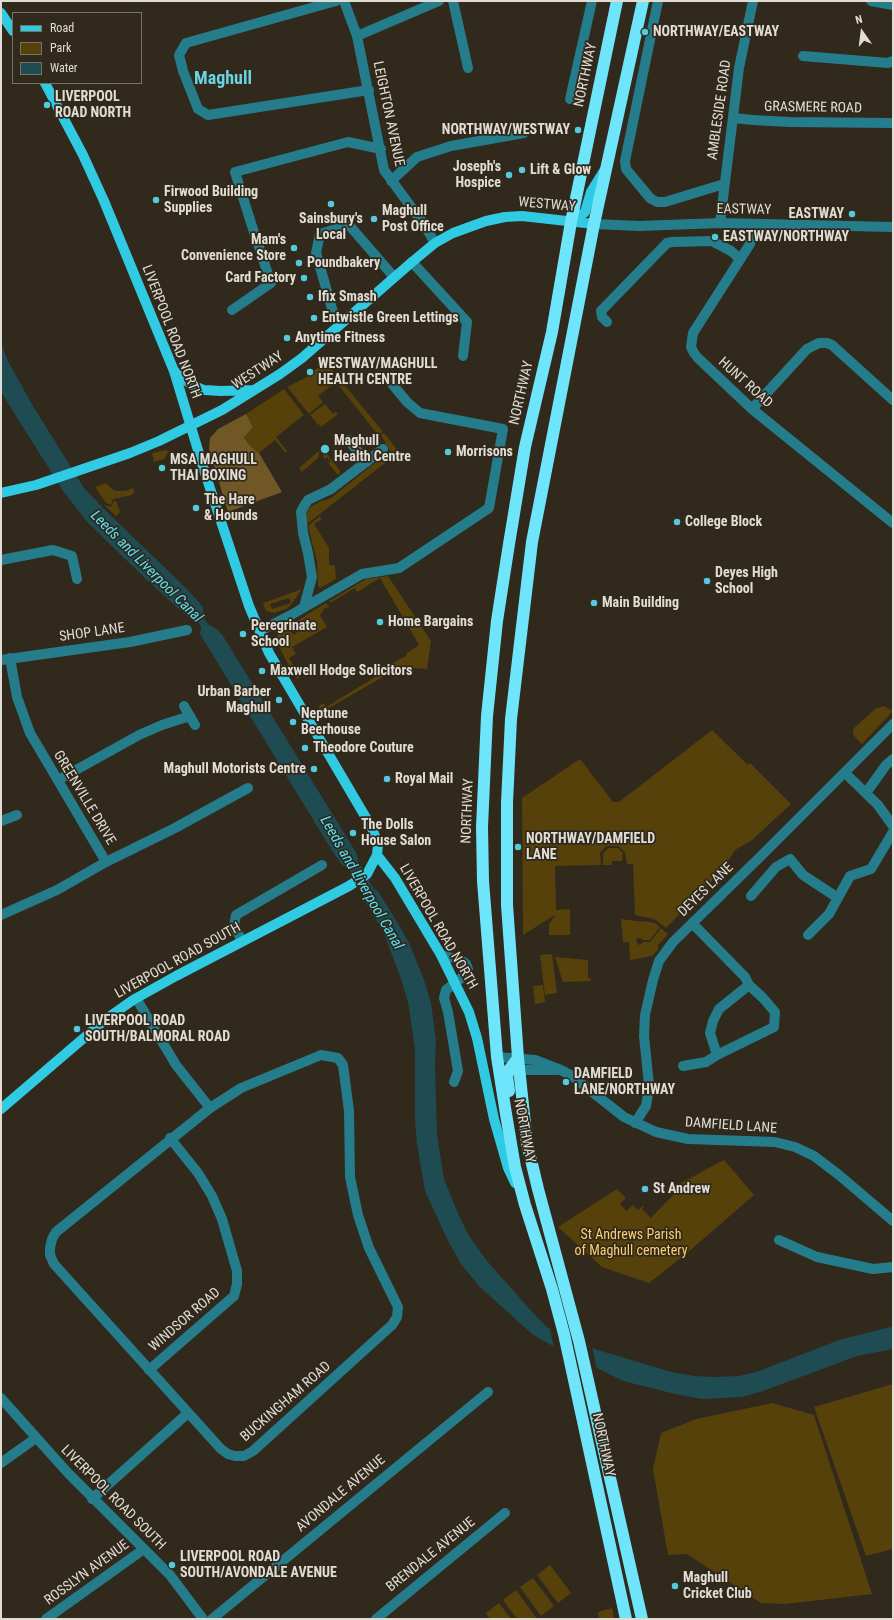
<!DOCTYPE html>
<style>
body{margin:0}
#map{position:relative;width:894px;height:1620px;overflow:hidden;background:#30291c;font-family:"Roboto Condensed",sans-serif}
canvas{display:block}
.frame{position:absolute;inset:0;border:2px solid #e1dcd4;pointer-events:none}
.legend{position:absolute;left:12px;top:12px;width:130px;height:72px;box-sizing:border-box;background:#30291c;border:1px solid #777166;margin:0;padding:5px 7px;list-style:none;font-size:12px;color:#e1dcd4}
.legend li{display:flex;align-items:center;gap:8px;height:20px}
.legend b{width:20px;border:1px solid #777166}
.north{position:absolute;left:842px;top:12px;width:40px;height:40px;-webkit-text-stroke:3px #30291c;paint-order:stroke;rotate:346deg;font-size:11px;font-weight:700;line-height:16px;text-align:center;color:#e1dcd4}
.north::after{content:'';display:block;margin:auto;width:14px;height:18px;background:#e1dcd4;clip-path:polygon(50% 0,100% 100%,50% 72%,0 100%)}
</style>
<div id="map">
<canvas width="894" height="1620"></canvas>
<div class="frame"></div>
<ul class="legend">
<li><b style="height:5px;background:#30cbe3"></b>Road</li>
<li><b style="height:11px;background:#57410b"></b>Park</li>
<li><b style="height:11px;background:#1f4b52"></b>Water</li>
</ul>
<div class="north">N</div>
</div>
<script>
const ctx = document.querySelector('canvas').getContext('2d');
ctx.lineJoin = 'round';
function paint(path, color) { ctx.fillStyle = color; ctx.fill(path, 'evenodd'); }
const poly = rows => new Path2D(rows.map(r => 'M' + r).join(''));
function strokePath(path, color, width, dash) { ctx.strokeStyle = color; ctx.lineWidth = width; ctx.lineCap = dash ? 'butt' : 'round'; ctx.setLineDash(dash || []); ctx.stroke(path); }
function write(font, color, halo, rows, align = 'center') {
  ctx.font = font + ' "Roboto Condensed",sans-serif'; ctx.lineWidth = 3.5; ctx.setLineDash([]); ctx.textBaseline = 'middle'; ctx.strokeStyle = halo; ctx.fillStyle = color; for (const [text, x, y, turn = 0] of rows) {
    ctx.save(); ctx.translate(x, y); ctx.rotate((+turn || 0) * Math.PI / 180); ctx.textAlign = isNaN(turn) ? turn : align; if (halo) ctx.strokeText(text, 0, 0); ctx.fillText(text, 0, 0); ctx.restore();
  }
}
const green = poly([
 [325,361,383,432,378,435,336,382,318,396,323,402,309,414,287,387,307,377],
 [284,389,304,415,276,437,287,451,285,452,275,440,259,453,250,446,244,436,253,427,246,414],
 [325,404,333,414,336,412,338,414,321,427,319,424,318,425,310,415],
 [384,433,399,452,307,524,306,515,309,508,319,502,331,498,390,451,381,435],
 [165,450,169,451,164,459,154,462,152,453],
 [320,450,318,458,302,472,299,468],
 [324,450,341,472,338,475,328,463,331,461,327,457,325,459,323,456],
 [174,453,187,459,188,460,173,464,172,456],
 [106,483,112,489,116,491,125,491,133,488,134,491,132,495,113,499,111,505,106,503,95,487],
 [114,501,116,501,120,512,116,516,104,505,111,507],
 [320,516,321,520,314,524,329,548,329,565,335,566,336,579,320,588,318,586,317,561,308,526],
 [388,576,431,641,427,669,400,667,317,715,316,712,320,705,324,703,326,707,377,676,386,670,385,667,406,656,407,653,419,645,380,578,357,592,355,588,330,603,329,601,366,579],
 [302,589,290,606,286,609,274,613,266,611,263,603],
 [289,598,291,603,272,609,270,604],
 [326,603,329,607,324,609,320,615,327,627,292,647,296,654,289,658,300,677,297,679,294,674,296,673,292,667,290,668,276,641,277,636,280,631],
 [309,621,311,624,293,635,291,631],
 [884,706,893,711,862,744,854,736,853,732,854,728,875,709],
 [712,730,748,765,750,763,791,804,752,840,735,850,723,869,666,928,654,919,635,915,633,864,627,864,625,852,618,846,606,846,600,853,601,865,555,866,556,910,570,909,570,935,549,935,549,925,555,915,523,935,522,798,580,759,613,802,619,802],
 [608,848,618,848,623,853,622,861,612,861,612,865,603,865,603,854],
 [621,919,643,922,644,921,655,923,660,927,650,940,643,940,641,938,638,938,636,940,638,945,641,944,643,942,650,942,661,928,668,934,658,945,658,950,652,956,630,960,629,942,623,942],
 [552,954,557,993,545,995,540,955],
 [555,957,588,960,588,978,590,978,591,981,563,982],
 [543,985,545,1002,535,1004,533,986],
 [724,1160,754,1195,686,1254,649,1283,602,1267,558,1227,617,1189,626,1198,620,1204,626,1211,633,1205,638,1210,643,1206,644,1207,642,1209,651,1218,674,1194,671,1190,677,1185],
 [893,1384,893,1549,866,1556,814,1407],
 [772,1403,814,1415,872,1594,785,1604,761,1603,687,1554,668,1555,653,1469,661,1433,696,1419],
 [550,1565,571,1593,558,1603,537,1575],
 [533,1578,554,1606,541,1616,520,1587],
 [516,1590,537,1619,517,1619,503,1600],
 [499,1603,511,1619,490,1619,486,1613],
 [612,1608,614,1619,599,1619,598,1612]
]);
const forest = poly([
 [246,414,253,427,244,437,250,446,259,453,282,492,228,512,209,449,210,438,218,429]
]);
const water = poly([
 [1,344,9,363,33,406,84,488,103,508,187,589,203,607,203,617,208,624,217,629,223,636,357,854,358,860,373,888,378,891,400,927,410,945,424,980,431,1003,436,1041,435,1066,437,1134,444,1179,459,1216,469,1236,487,1261,534,1314,548,1328,598,1350,671,1372,695,1376,715,1377,739,1376,756,1372,842,1339,891,1327,893,1327,893,1349,857,1356,763,1391,742,1397,702,1399,675,1394,623,1381,553,1346,533,1335,479,1286,461,1264,447,1239,425,1191,417,1144,415,1119,415,1049,408,1002,401,979,383,931,364,900,362,889,349,869,342,865,331,849,200,634,201,628,198,621,188,617,148,581,88,523,63,491,1,392]
]);
const pier = poly([
 [550,1328,592,1346,597,1370,554,1349]
]);
const minor = poly([
 [336,1,186,43,179,55,183,71,198,109,208,115,369,90],
 [344,1,357,36,384,170,425,226,435,243],
 [453,1,468,68],
 [658,1,625,161,626,169,650,198,657,202,665,202,724,184],
 [871,1,893,5],
 [357,36,439,1],
 [803,56,888,63,893,61],
 [570,99,592,1],
 [733,118,753,120,790,122,893,123],
 [391,181,417,157,451,146,524,133],
 [720,223,739,68,753,1],
 [594,224,639,226,720,223,893,227],
 [753,224,753,233,750,244,693,333,691,347,694,353,698,358,752,409,893,523],
 [412,262,467,322,463,356],
 [232,310,271,283,251,223,235,172,348,142,381,149],
 [607,322,602,317,601,311,667,243,672,242,712,241,731,251,740,259],
 [341,323,333,312,316,253,320,234,349,225,394,277],
 [752,409,807,349,819,343,827,343,832,345,893,400],
 [348,440,367,462],
 [1,560,53,550,72,556,77,579],
 [304,607,312,577,308,553,303,533,301,512,304,506,308,500,331,489,383,449],
 [260,631,291,615,362,574,399,568,489,508,503,429,420,413,407,402,388,379],
 [1,660,130,642,187,630],
 [184,706,195,725],
 [845,773,878,805,893,826],
 [58,780,139,735,162,725,190,716],
 [866,793,886,765,893,759],
 [1,821,17,815],
 [106,862,175,828,248,788],
 [751,896,776,867,790,859,803,875,838,898],
 [1,915,57,890,106,862,30,733,17,697,10,658],
 [692,923,745,977,749,985,763,998,775,1012,774,1027,717,1055,710,1033,713,1021,719,1009,749,985],
 [808,935,829,914,850,876,871,869,893,832],
 [242,941,234,926,236,915,322,865],
 [441,955,461,960,466,964,468,969,465,975,446,990,444,998,448,1012,458,1071,454,1082],
 [136,998,176,1065,210,1108],
 [321,1055,338,1058,343,1065,349,1111,350,1177,358,1215,369,1248,398,1307,397,1317,392,1325,253,1451,244,1456,235,1456,228,1454,221,1449,54,1264,50,1255,50,1248,52,1239,56,1232,210,1108,241,1088,321,1055],
 [497,1057,535,1060,561,1070,572,1076,624,1117,656,1132,688,1139,775,1142,795,1147,814,1156,839,1175,893,1221],
 [683,1066,706,1062,717,1055],
 [513,1070,557,1070],
 [635,1123,646,1106,648,1094,649,1085,644,1036,645,1015,653,980,659,961,673,942,761,856,893,724],
 [779,1240,817,1257,873,1269,893,1267],
 [149,1370,234,1296,237,1284,237,1271,222,1219,212,1196,198,1173,170,1138],
 [1,1398,68,1473,170,1575,203,1619],
 [1,1463,36,1438],
 [92,1499,188,1413],
 [46,1619,144,1549],
 [212,1619,488,1392],
 [376,1619,505,1513]
]);
const major = poly([
 [1,13,13,31],
 [571,222,580,216,585,212,591,192,604,171],
 [174,371,192,385,204,390,221,391,254,390],
 [1,493,36,485,130,453,159,441,222,410,280,374,302,358,412,262,435,243,453,233,486,221,505,217,522,216,594,224],
 [377,855,395,878,441,955,469,1012,477,1038,494,1119,508,1168,515,1183],
 [1,1109,106,1019,133,1000,176,976,349,886,367,874,377,855,378,845,372,828,269,653,249,606,204,470,174,371,104,201,83,155,45,83]
]);
const highway = poly([
 [617,1,571,222,552,332,525,447,509,544,497,621,487,716,482,827,483,881,497,1057,506,1114,515,1167,525,1205,552,1289,564,1334,626,1619],
 [509,1091,507,1076,509,1070,518,1058],
 [642,1619,579,1341,538,1189,527,1143,518,1058,507,905,507,803,511,719,532,542,594,224,643,1]
]);
const markers = [
 [645,32,4,"#54cade"],
 [47,105,4,"#54cade"],
 [578,130,4,"#54cade"],
 [522,170,4,"#54cade"],
 [509,175,4,"#54cade"],
 [156,200,4,"#54cade"],
 [331,204,4,"#54cade"],
 [852,214,4,"#54cade"],
 [374,219,4,"#54cade"],
 [715,237,4,"#54cade"],
 [294,248,4,"#54cade"],
 [299,263,4,"#54cade"],
 [304,278,4,"#54cade"],
 [310,297,4,"#54cade"],
 [314,318,4,"#54cade"],
 [287,338,4,"#54cade"],
 [310,372,4,"#54cade"],
 [325,449,5,"#54cade"],
 [448,452,4,"#54cade"],
 [162,468,4,"#54cade"],
 [196,508,4,"#54cade"],
 [677,522,4,"#54cade"],
 [707,581,4,"#54cade"],
 [594,603,4,"#54cade"],
 [380,622,4,"#54cade"],
 [243,634,4,"#54cade"],
 [262,671,4,"#54cade"],
 [279,700,4,"#54cade"],
 [293,722,4,"#54cade"],
 [305,748,4,"#54cade"],
 [314,769,4,"#54cade"],
 [387,779,4,"#54cade"],
 [353,833,4,"#54cade"],
 [518,847,4,"#54cade"],
 [77,1029,4,"#54cade"],
 [566,1082,4,"#54cade"],
 [645,1189,4,"#54cade"],
 [172,1565,4,"#54cade"],
 [675,1586,4,"#54cade"]
];
const poiNames = [
 ["NORTHWAY/EASTWAY",653,32],
 ["LIVERPOOL",55,97],
 ["ROAD NORTH",55,113],
 ["NORTHWAY/WESTWAY",570,130,"right"],
 ["Joseph's",501,167,"right"],
 ["Hospice",501,183,"right"],
 ["Lift & Glow",530,170],
 ["Firwood Building",164,192],
 ["Supplies",164,208],
 ["Maghull",382,211],
 ["Post Office",382,227],
 ["EASTWAY",844,214,"right"],
 ["Sainsbury's",331,219,"center"],
 ["Local",331,235,"center"],
 ["EASTWAY/NORTHWAY",723,237],
 ["Mam's",286,240,"right"],
 ["Convenience Store",286,256,"right"],
 ["Poundbakery",307,263],
 ["Card Factory",296,278,"right"],
 ["Ifix Smash",318,297],
 ["Entwistle Green Lettings",322,318],
 ["Anytime Fitness",295,338],
 ["WESTWAY/MAGHULL",318,364],
 ["HEALTH CENTRE",318,380],
 ["Maghull",334,441],
 ["Health Centre",334,457],
 ["Morrisons",456,452],
 ["MSA MAGHULL",170,460],
 ["THAI BOXING",170,476],
 ["The Hare",204,500],
 ["& Hounds",204,516],
 ["College Block",685,522],
 ["Deyes High",715,573],
 ["School",715,589],
 ["Main Building",602,603],
 ["Home Bargains",388,622],
 ["Peregrinate",251,626],
 ["School",251,642],
 ["Maxwell Hodge Solicitors",270,671],
 ["Urban Barber",271,692,"right"],
 ["Maghull",271,708,"right"],
 ["Neptune",301,714],
 ["Beerhouse",301,730],
 ["Theodore Couture",313,748],
 ["Maghull Motorists Centre",306,769,"right"],
 ["Royal Mail",395,779],
 ["The Dolls",361,825],
 ["House Salon",361,841],
 ["NORTHWAY/DAMFIELD",526,839],
 ["LANE",526,855],
 ["LIVERPOOL ROAD",85,1021],
 ["SOUTH/BALMORAL ROAD",85,1037],
 ["DAMFIELD",574,1074],
 ["LANE/NORTHWAY",574,1090],
 ["St Andrew",653,1189],
 ["LIVERPOOL ROAD",180,1557],
 ["SOUTH/AVONDALE AVENUE",180,1573],
 ["Maghull",683,1578],
 ["Cricket Club",683,1594]
];
const streetNames = [
 ["NORTHWAY",586,75,-78],
 ["GRASMERE ROAD",813,108,1],
 ["AMBLESIDE ROAD",720,110,-82],
 ["LEIGHTON AVENUE",388,114,78],
 ["WESTWAY",547,205,5],
 ["EASTWAY",744,210,1],
 ["LIVERPOOL ROAD NORTH",171,332,69],
 ["WESTWAY",258,371,-33],
 ["HUNT ROAD",745,383,42],
 ["NORTHWAY",522,393,-77],
 ["SHOP LANE",92,633,-8],
 ["GREENVILLE DRIVE",84,798,59],
 ["NORTHWAY",468,811,-88],
 ["DEYES LANE",706,890,-44],
 ["LIVERPOOL ROAD NORTH",438,927,60],
 ["LIVERPOOL ROAD SOUTH",178,961,-29],
 ["DAMFIELD LANE",731,1126,4],
 ["NORTHWAY",524,1131,79],
 ["WINDSOR ROAD",185,1320,-41],
 ["BUCKINGHAM ROAD",286,1402,-41],
 ["NORTHWAY",603,1445,78],
 ["AVONDALE AVENUE",341,1494,-40],
 ["LIVERPOOL ROAD SOUTH",113,1498,45],
 ["BRENDALE AVENUE",431,1555,-39],
 ["ROSSLYN AVENUE",87,1573,-36]
];
const parkNames = [
 ["St Andrews Parish",631,1235],
 ["of Maghull cemetery",631,1251]
];
const waterNames = [
 ["Leeds and Liverpool Canal",146,567,45],
 ["Leeds and Liverpool Canal",361,883,60]
];
const districtNames = [
 ["Maghull",223,79]
];
paint(green, '#57410b');
paint(forest, '#705826');
paint(water, '#1f4b52');
paint(pier, '#30291c');
strokePath(minor, '#257d8b', 10);
strokePath(major, '#30cbe3', 10);
strokePath(highway, '#6ee5fa', 12);
for (const [x, y, r, color] of markers) { const dot = new Path2D(); dot.arc(x, y, r, 0, 2 * Math.PI); ctx.fillStyle = color; ctx.fill(dot); strokePath(dot, '#30291c', 1.5); }
write('bold 14px', '#e1dcd4', '#30291c', poiNames, 'left');
write('14px', '#e1dcd4', '#30291c', streetNames);
write('14px', '#fcce71', '#30291c', parkNames);
write('italic 15px', '#56e2fa', '#30291c', waterNames);
write('bold 18px', '#6ad2e5', '#30291c', districtNames);
</script>
